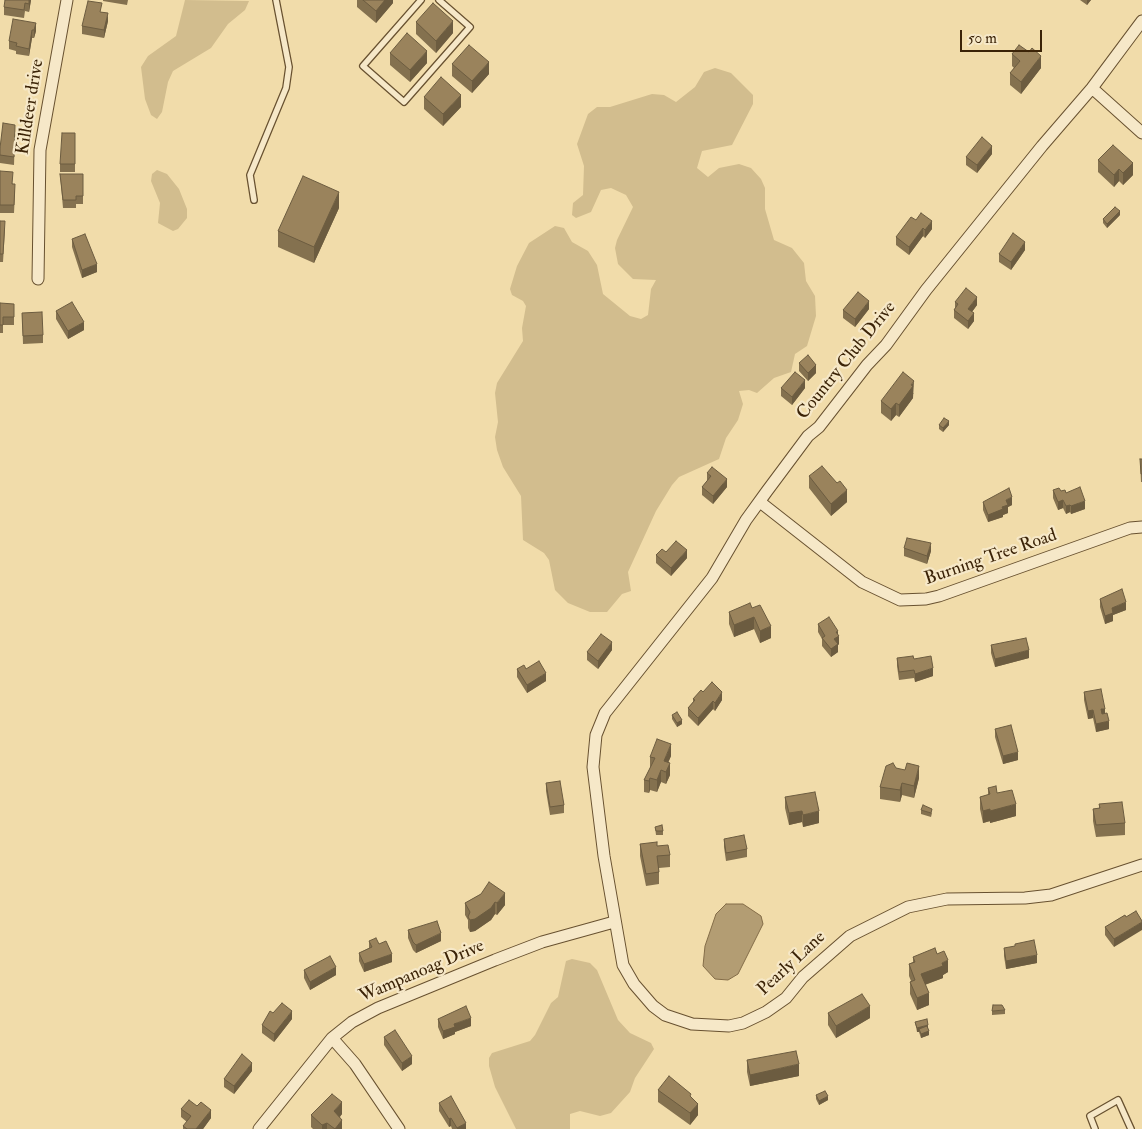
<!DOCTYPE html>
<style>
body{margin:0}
#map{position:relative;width:1142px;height:1129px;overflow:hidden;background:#f1dcaa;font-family:"IM FELL Double Pica",serif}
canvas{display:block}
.scale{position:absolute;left:960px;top:30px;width:82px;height:22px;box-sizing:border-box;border:2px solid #3b2307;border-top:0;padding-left:6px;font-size:15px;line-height:18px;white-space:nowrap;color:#3b2307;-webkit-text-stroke:4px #f6e8c8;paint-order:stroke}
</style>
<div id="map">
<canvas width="1142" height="1129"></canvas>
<div class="scale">50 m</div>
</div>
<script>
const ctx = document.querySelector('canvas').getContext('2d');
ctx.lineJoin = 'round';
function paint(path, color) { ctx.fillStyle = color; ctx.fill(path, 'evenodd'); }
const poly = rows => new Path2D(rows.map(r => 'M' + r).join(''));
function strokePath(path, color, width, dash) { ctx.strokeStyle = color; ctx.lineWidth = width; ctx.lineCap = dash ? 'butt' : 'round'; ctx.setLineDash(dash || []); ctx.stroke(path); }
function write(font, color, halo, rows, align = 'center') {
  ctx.font = font + ' "IM FELL Double Pica",serif'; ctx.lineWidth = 4.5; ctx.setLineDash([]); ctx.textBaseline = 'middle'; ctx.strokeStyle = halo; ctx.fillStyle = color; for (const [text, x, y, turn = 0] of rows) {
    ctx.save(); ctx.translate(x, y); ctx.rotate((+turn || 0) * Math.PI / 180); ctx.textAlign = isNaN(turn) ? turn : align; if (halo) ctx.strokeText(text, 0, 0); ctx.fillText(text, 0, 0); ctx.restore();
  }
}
const green = poly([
 [185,0,249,1,245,10,228,24,211,48,173,71,168,82,162,112,157,119,151,115,145,99,141,67,148,56,176,36],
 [715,68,731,73,753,95,753,104,732,145,702,151,697,168,708,177,719,168,739,164,751,168,761,179,765,188,765,209,774,240,792,248,804,263,806,281,815,296,816,316,807,346,795,354,791,372,774,378,757,393,749,390,739,391,743,404,738,420,726,438,719,459,679,477,672,485,656,511,628,572,631,591,622,594,607,612,590,612,568,603,555,590,549,560,544,553,523,540,521,496,503,467,497,450,495,437,498,422,495,393,497,383,523,341,522,328,526,306,523,301,512,295,510,289,517,266,529,243,555,226,564,228,572,242,588,251,597,265,603,294,630,316,641,319,648,315,651,289,656,280,633,279,618,264,615,248,617,240,633,207,626,195,611,188,601,190,591,212,576,218,572,215,573,203,583,195,584,166,577,144,588,114,597,107,610,107,652,94,664,95,676,102,695,87,704,72],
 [157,170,167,174,179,189,187,209,187,218,178,229,173,231,158,223,160,203,151,181,152,174],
 [572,959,590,963,597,970,618,1020,630,1033,651,1043,654,1049,635,1078,630,1092,611,1113,600,1116,580,1111,570,1114,570,1129,516,1129,495,1087,489,1066,489,1058,492,1053,530,1041,535,1035,551,1003,558,997,566,961]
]);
const water = poly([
 [726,904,743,904,761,916,763,924,738,974,728,980,715,979,703,966,705,946,716,914,726,904]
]);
const lane = poly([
 [421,0,363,66,404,102,470,27,439,0],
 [254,200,250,175,286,88,289,67,276,0],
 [1095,1129,1090,1116,1118,1100,1131,1129]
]);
const street = poly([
 [1142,21,1092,88,1042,146,926,290,886,345,867,365,819,427,808,436,767,491,746,520,712,578,605,713,596,735,593,767,604,856,623,965,634,984,653,1006,665,1015,692,1024,729,1026,743,1023,766,1012,786,998,803,977,850,936,908,907,947,899,1025,898,1051,895,1142,865],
 [1092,88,1142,133],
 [38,279,40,150,67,0],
 [760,502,862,582,900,600,926,599,939,596,1130,528,1142,527],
 [332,1038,355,1064,399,1129],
 [259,1129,332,1038,352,1022,378,1008,495,960,542,942,614,922]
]);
const wall = poly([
 [31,0,29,12,25,11,24,18,4,15,4,7],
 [103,0,128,0,127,5,103,1],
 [357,0,393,0,393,3,376,23,357,7],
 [1080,0,1091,0,1087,5],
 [102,12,108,21,104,38,82,34,82,26],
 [416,22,453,33,436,53,416,34],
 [36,23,36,31,34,38,32,38,29,56,16,54,16,51,9,49,9,41],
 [1029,52,1041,68,1021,94,1010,85,1010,73,1014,68,1012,66,1012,54],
 [390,53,427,63,410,82,390,65],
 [452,64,489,74,472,93,452,76],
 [424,97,461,107,443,126,424,109],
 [15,133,14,165,0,163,0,148],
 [75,133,75,172,60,172,60,164],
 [992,154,977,173,966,165,966,157],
 [1098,160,1133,175,1123,185,1119,181,1114,187,1098,172],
 [0,171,13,184,15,192,14,213,0,213],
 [60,174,83,174,83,204,76,204,76,208,63,208],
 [339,208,314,263,278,247,278,231],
 [1120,215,1107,228,1103,223,1103,219],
 [916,220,932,229,925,238,923,236,909,255,896,245,896,237],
 [0,221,5,229,3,262,0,262],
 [72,239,97,272,82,278,72,247],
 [1025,250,1011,270,999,262,999,254],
 [955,302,977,305,972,312,974,321,968,329,954,318,954,310,955,308],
 [0,303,14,317,14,325,3,325,3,333,0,333],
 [869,309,855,327,843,318,843,310],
 [56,311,84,330,68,339,56,319],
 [22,313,43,335,43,343,23,344],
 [799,363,816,373,808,381,799,371],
 [781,388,805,388,792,405,781,396],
 [914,393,913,394,913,398,899,417,896,415,891,421,881,413,881,401],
 [939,425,949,425,943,432,939,429],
 [1140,459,1142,459,1142,482,1141,482],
 [707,473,727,487,713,504,702,495,702,487,707,481],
 [809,476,837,483,847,502,831,516,809,488],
 [1053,490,1066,493,1085,509,1071,514,1070,512,1066,514,1063,508,1058,510,1053,498],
 [983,502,1012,505,1008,507,1008,513,1003,515,1003,517,988,522,983,510],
 [904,548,931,551,927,564,904,556],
 [666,552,687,558,671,576,656,563,656,555],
 [1100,599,1126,610,1113,615,1113,621,1105,624,1100,607],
 [752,608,771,638,760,643,754,629,734,637,729,624,729,612],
 [818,624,838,634,839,644,838,645,838,652,831,657,822,646,822,639,818,632],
 [991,645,1029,658,995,667,991,653],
 [612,650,598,669,587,660,587,652],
 [897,658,914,659,933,676,915,682,914,678,899,680,897,666],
 [517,669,526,669,546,681,527,693,517,677],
 [703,692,722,700,715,711,713,709,698,726,688,716,688,708,693,702,693,699],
 [1084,692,1109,729,1096,732,1093,718,1088,719,1084,700],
 [672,715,682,724,677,727,672,719],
 [995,729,1018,760,1003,764,995,737],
 [671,756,668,762,670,775,666,784,661,782,657,792,650,790,649,793,644,792,644,780,650,768,650,757],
 [896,768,919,778,914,798,902,795,900,802,880,799,880,787],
 [546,783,564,805,564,813,550,815,546,791],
 [988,788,997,793,1016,816,990,823,990,821,983,823,980,809,980,797,988,795],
 [785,797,819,823,803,827,802,822,789,825,785,808],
 [1099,804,1125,823,1125,835,1096,837,1093,821,1093,809,1099,808],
 [921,810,932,813,931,817,921,814],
 [655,827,663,831,663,835,656,835],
 [724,839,747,849,747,857,726,861,724,847],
 [640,844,657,846,670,855,670,867,659,868,659,884,646,886,640,856],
 [481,894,505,905,497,915,495,914,491,920,475,931,470,932,468,928,468,920,465,915,465,903],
 [1125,915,1114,947,1105,935,1105,927],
 [408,930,441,941,416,953,413,950,408,938],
 [369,941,392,962,364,972,359,961,359,953,369,948],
 [1004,948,1037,963,1006,969,1004,956],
 [937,954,948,972,943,975,943,978,925,985,929,1005,917,1010,910,994,910,982,911,981,909,976,909,964,913,962,913,957],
 [304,970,336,975,310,990,304,978],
 [1005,1010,1005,1014,992,1015,992,1011],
 [828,1013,870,1018,836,1038,828,1025],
 [292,1019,274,1042,262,1033,262,1025],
 [438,1019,471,1026,455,1032,455,1034,443,1039,438,1027],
 [915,1022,928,1029,929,1035,921,1038,919,1032,917,1032],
 [384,1037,412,1064,402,1071,384,1045],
 [747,1060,799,1076,750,1086,747,1072],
 [252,1071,234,1094,224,1087,224,1079],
 [658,1090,691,1098,698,1115,690,1125,658,1102],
 [816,1095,828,1100,819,1105,816,1099],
 [439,1103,466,1129,452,1129,451,1126,449,1127,439,1111],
 [181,1109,211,1118,203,1129,183,1129,183,1126,187,1122,181,1117],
 [342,1114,340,1117,342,1129,313,1129,311,1127,311,1115]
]);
const shadedWall = poly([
 [29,0,31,0,29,12],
 [385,0,393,0,393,3,376,23,376,11],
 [1087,0,1091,0,1087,5],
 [108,13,108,21,104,38,104,30],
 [453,21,453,33,436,53,436,41],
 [36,23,36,31,34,38,34,30],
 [32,30,32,38,29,56,29,49],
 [427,51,427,63,410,82,410,70],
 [1041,56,1041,68,1021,94,1021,82],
 [489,62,489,74,472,93,472,81],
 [461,95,461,107,443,126,443,114],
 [992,146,992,154,977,173,977,165],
 [1133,163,1133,175,1123,185,1123,173],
 [1119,169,1119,181,1114,187,1114,175],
 [339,192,339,208,314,263,314,247],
 [1120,211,1120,215,1107,228,1107,224],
 [932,221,932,229,925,238,925,230],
 [923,228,923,236,909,255,909,247],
 [1025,242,1025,250,1011,270,1011,262],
 [97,264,97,272,82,278,82,270],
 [977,297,977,305,968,317,968,309],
 [869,301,869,309,855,327,855,319],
 [974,313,974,321,968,329,968,321],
 [84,322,84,330,68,339,68,331],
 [816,365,816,373,808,381,808,373],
 [805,380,805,388,792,405,792,397],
 [914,381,913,398,899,417,899,405],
 [896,403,896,415,891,421,891,409],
 [949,421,949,425,943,432,943,428],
 [727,479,727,487,713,504,713,496],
 [847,490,847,502,831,516,831,504],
 [1012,497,1012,505,1008,507,1008,513,1003,515,1003,517,988,522,988,515,1002,507,1006,500],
 [1063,500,1063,508,1058,510,1058,502],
 [1085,501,1085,509,1071,514,1071,506],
 [1070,505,1070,512,1066,514,1066,506],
 [931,543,931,551,927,564,927,556],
 [687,550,687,558,671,576,671,568],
 [1126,602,1126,610,1113,615,1113,621,1105,624,1105,616,1112,608],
 [754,617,754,629,734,637,734,625],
 [771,626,771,638,760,643,760,631],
 [838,631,838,637,839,636,839,644,838,645,838,652,831,657,831,649,836,632],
 [612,642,612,650,598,669,598,661],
 [1029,650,1029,658,995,667,995,659],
 [933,668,933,676,915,682,915,674],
 [546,673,546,681,527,693,527,685],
 [722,692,722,700,715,711,715,703],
 [713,701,713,709,698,726,698,718],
 [1101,709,1105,709,1105,717,1101,717],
 [1093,710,1093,718,1088,719,1088,711],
 [682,720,682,724,677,727,677,723],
 [1109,721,1109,729,1096,732,1096,724],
 [671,744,671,756,664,773,664,761],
 [1018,752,1018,760,1003,764,1003,756],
 [670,763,670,775,666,784,666,772],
 [919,766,919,778,914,798,914,786],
 [661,770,661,782,657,792,657,780],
 [650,778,650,790,649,793,649,781],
 [902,783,902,795,900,802,900,790],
 [1016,804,1016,816,990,823,990,811],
 [990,809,990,821,983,823,983,811],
 [802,811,802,822,789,825,789,813],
 [819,811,819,823,803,827,803,815],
 [505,893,505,905,497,915,497,903],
 [495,902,495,914,491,920,475,931,470,932,470,920],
 [1142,922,1142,930,1114,947,1114,939],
 [441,933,441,941,416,953,416,945],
 [392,954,392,962,364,972,364,964],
 [1037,955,1037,963,1006,969,1006,961],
 [948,960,948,972,943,975,943,978,921,986,921,974,942,963],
 [336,967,336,975,310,990,310,982],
 [929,993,929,1005,917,1010,917,998],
 [870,1006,870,1018,836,1038,836,1026],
 [292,1011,292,1019,274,1042,274,1034],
 [471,1018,471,1026,455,1032,455,1034,443,1039,443,1031,454,1024],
 [928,1025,928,1029,919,1029,919,1032,917,1032,917,1028],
 [929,1031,929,1035,921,1038,921,1034],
 [412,1056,412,1064,402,1071,402,1063],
 [252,1063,252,1071,234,1094,234,1086],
 [799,1064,799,1076,750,1086,750,1075],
 [828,1096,828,1100,819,1105,819,1101],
 [342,1102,342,1114,334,1123,334,1111],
 [698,1104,698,1115,690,1125,690,1113],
 [211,1110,211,1118,203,1129,196,1129],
 [451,1118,451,1126,449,1127,449,1119],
 [342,1120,342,1129,335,1129],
 [327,1123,327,1129,322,1129,322,1125],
 [466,1123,466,1129,457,1129,457,1128]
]);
const building = poly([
 [5,0,29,0,29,4,25,3,24,10,4,7,5,0],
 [363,0,385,0,376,11,363,0],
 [88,1,102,3,100,12,108,13,104,30,82,26,88,1],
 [433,3,453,21,436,41,416,22,433,3],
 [13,19,36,23,34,30,32,30,29,49,16,46,17,43,9,41,13,19],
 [407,33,427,51,410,70,390,53,407,33],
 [469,45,489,62,472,81,452,64,469,45],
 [1019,45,1029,52,1032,48,1041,56,1021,82,1010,73,1020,61,1012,54,1019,45],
 [441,77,461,95,443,114,424,97,441,77],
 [3,123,15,125,14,157,0,155,0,148,3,123],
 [62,133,75,133,75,164,60,164,62,133],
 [982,137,992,146,977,165,966,157,982,137],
 [1113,145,1133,163,1123,173,1119,169,1114,175,1098,160,1113,145],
 [0,171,13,172,12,184,15,184,14,205,0,205,0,171],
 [60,174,83,174,83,196,76,196,76,200,63,200,60,174],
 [303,176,339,192,314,247,278,231,303,176],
 [1115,207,1120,211,1107,224,1103,219,1115,207],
 [921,213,932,221,925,230,923,228,909,247,896,237,911,217,916,220,921,213],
 [0,221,5,221,3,254,0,254,0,221],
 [1013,233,1025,242,1011,262,999,254,1013,233],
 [85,234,97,264,82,270,72,239,85,234],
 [966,288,977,297,968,309,974,313,968,321,954,310,958,304,955,302,966,288],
 [858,292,869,301,855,319,843,310,858,292],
 [72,302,84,322,68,331,56,311,72,302],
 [0,303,14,304,14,317,3,317,3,325,0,325,0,303],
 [42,312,43,335,23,336,22,313,42,312],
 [808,355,816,365,808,373,799,363,808,355],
 [795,372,805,380,792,397,781,388,795,372],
 [903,372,914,381,911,385,913,386,899,405,896,403,891,409,881,401,903,372],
 [944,418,949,421,943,428,939,425,944,418],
 [1140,459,1142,459,1142,474,1141,474,1140,459],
 [822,466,837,483,840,481,847,490,831,504,809,476,822,466],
 [712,467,727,479,713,496,702,487,711,476,707,473,712,467],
 [1080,487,1085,501,1071,506,1070,505,1066,506,1063,500,1058,502,1053,490,1059,488,1061,491,1065,490,1066,493,1080,487],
 [1009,488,1012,497,1006,500,1008,505,1002,507,1003,509,988,515,983,502,1009,488],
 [907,538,931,543,927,556,904,548,907,538],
 [676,541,687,550,671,568,656,555,662,549,666,552,676,541],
 [1122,589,1126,602,1112,608,1113,613,1105,616,1100,599,1122,589],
 [750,603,752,608,760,605,771,626,760,631,754,617,734,625,729,612,750,603],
 [829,617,838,631,836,632,839,636,834,639,838,644,831,649,822,638,825,636,818,624,829,617],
 [601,634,612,642,598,661,587,652,601,634],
 [1026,638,1029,650,995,659,991,645,1026,638],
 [913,656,914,659,931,656,933,668,915,674,914,670,899,672,897,658,913,656],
 [539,661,546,673,527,685,517,669,524,665,526,669,539,661],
 [712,682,722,692,715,703,713,701,698,718,688,708,695,700,693,699,701,690,703,692,712,682],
 [1101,689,1105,709,1101,709,1102,714,1107,713,1109,721,1096,724,1093,710,1088,711,1084,692,1101,689],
 [677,712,682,720,677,723,672,715,677,712],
 [1011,725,1018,752,1003,756,995,729,1011,725],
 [657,739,671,744,664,761,670,763,666,772,661,770,657,780,650,778,649,781,644,780,655,758,650,757,657,739],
 [893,763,896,768,905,770,907,763,919,766,914,786,902,783,900,790,880,787,886,766,893,763],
 [560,781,564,805,550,807,546,783,560,781],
 [996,786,997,793,1012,790,1016,804,990,811,990,809,983,811,980,797,990,794,988,788,996,786],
 [815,792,819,811,803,815,802,811,789,813,785,797,815,792],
 [1122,802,1125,823,1096,825,1093,809,1100,808,1099,804,1122,802],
 [923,805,932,809,931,813,921,810,923,805],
 [662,825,663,831,656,831,655,827,662,825],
 [744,835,747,849,726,853,724,839,744,835],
 [657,842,657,846,668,845,670,855,657,856,659,872,646,874,640,844,657,842],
 [489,882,505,893,497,903,495,902,491,908,475,919,470,920,468,917,470,912,465,903,481,894,489,882],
 [1136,911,1142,921,1142,922,1114,939,1105,927,1125,915,1126,917,1136,911],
 [437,921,441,933,416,945,413,942,408,930,437,921],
 [376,938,379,944,386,941,392,954,364,964,359,953,372,947,369,941,376,938],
 [1034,940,1037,955,1006,961,1004,948,1015,946,1015,944,1034,940],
 [935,948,937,954,944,951,948,960,942,963,943,966,921,974,929,993,917,998,910,982,915,980,909,964,915,962,913,957,935,948],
 [330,956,336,967,310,982,304,970,330,956],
 [862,994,870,1006,836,1026,828,1013,862,994],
 [282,1003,292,1011,274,1034,262,1025,270,1011,273,1013,282,1003],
 [993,1005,1002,1005,1005,1010,992,1011,993,1005],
 [466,1006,471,1018,454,1024,455,1027,443,1031,438,1019,466,1006],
 [927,1019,928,1025,917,1028,915,1022,927,1019],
 [927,1026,929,1031,921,1034,919,1029,927,1026],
 [395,1030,412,1056,402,1063,384,1037,395,1030],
 [796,1051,799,1064,750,1075,747,1060,796,1051],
 [242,1054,252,1063,234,1086,224,1079,242,1054],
 [669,1076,691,1094,690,1096,698,1104,690,1113,658,1090,669,1076],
 [825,1091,828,1096,819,1101,816,1095,825,1091],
 [332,1094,342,1102,334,1111,342,1120,335,1129,327,1123,322,1125,311,1115,332,1094],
 [451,1096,466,1123,457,1128,451,1118,449,1119,439,1103,451,1096],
 [189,1100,197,1106,201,1102,211,1110,196,1129,187,1129,183,1126,191,1116,181,1109,189,1100]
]);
const streetNames = [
 ["Killdeer drive",31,107,-81],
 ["Country Club Drive",847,361,-51],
 ["Burning Tree Road",991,558,-19],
 ["Pearly Lane",792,964,-43],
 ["Wampanoag Drive",422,972,-23]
];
paint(green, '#d2bd8e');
paint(water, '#b39d73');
strokePath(water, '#836c48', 1);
strokePath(lane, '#685130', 8);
strokePath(street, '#685130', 13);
strokePath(lane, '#f6e8c8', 5.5);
strokePath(street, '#f6e8c8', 11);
paint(wall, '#84714f');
paint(shadedWall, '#6c5c40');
paint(building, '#9a835c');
strokePath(building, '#6c5c40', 1);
write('18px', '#3b2307', '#f6e8c8', streetNames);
</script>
